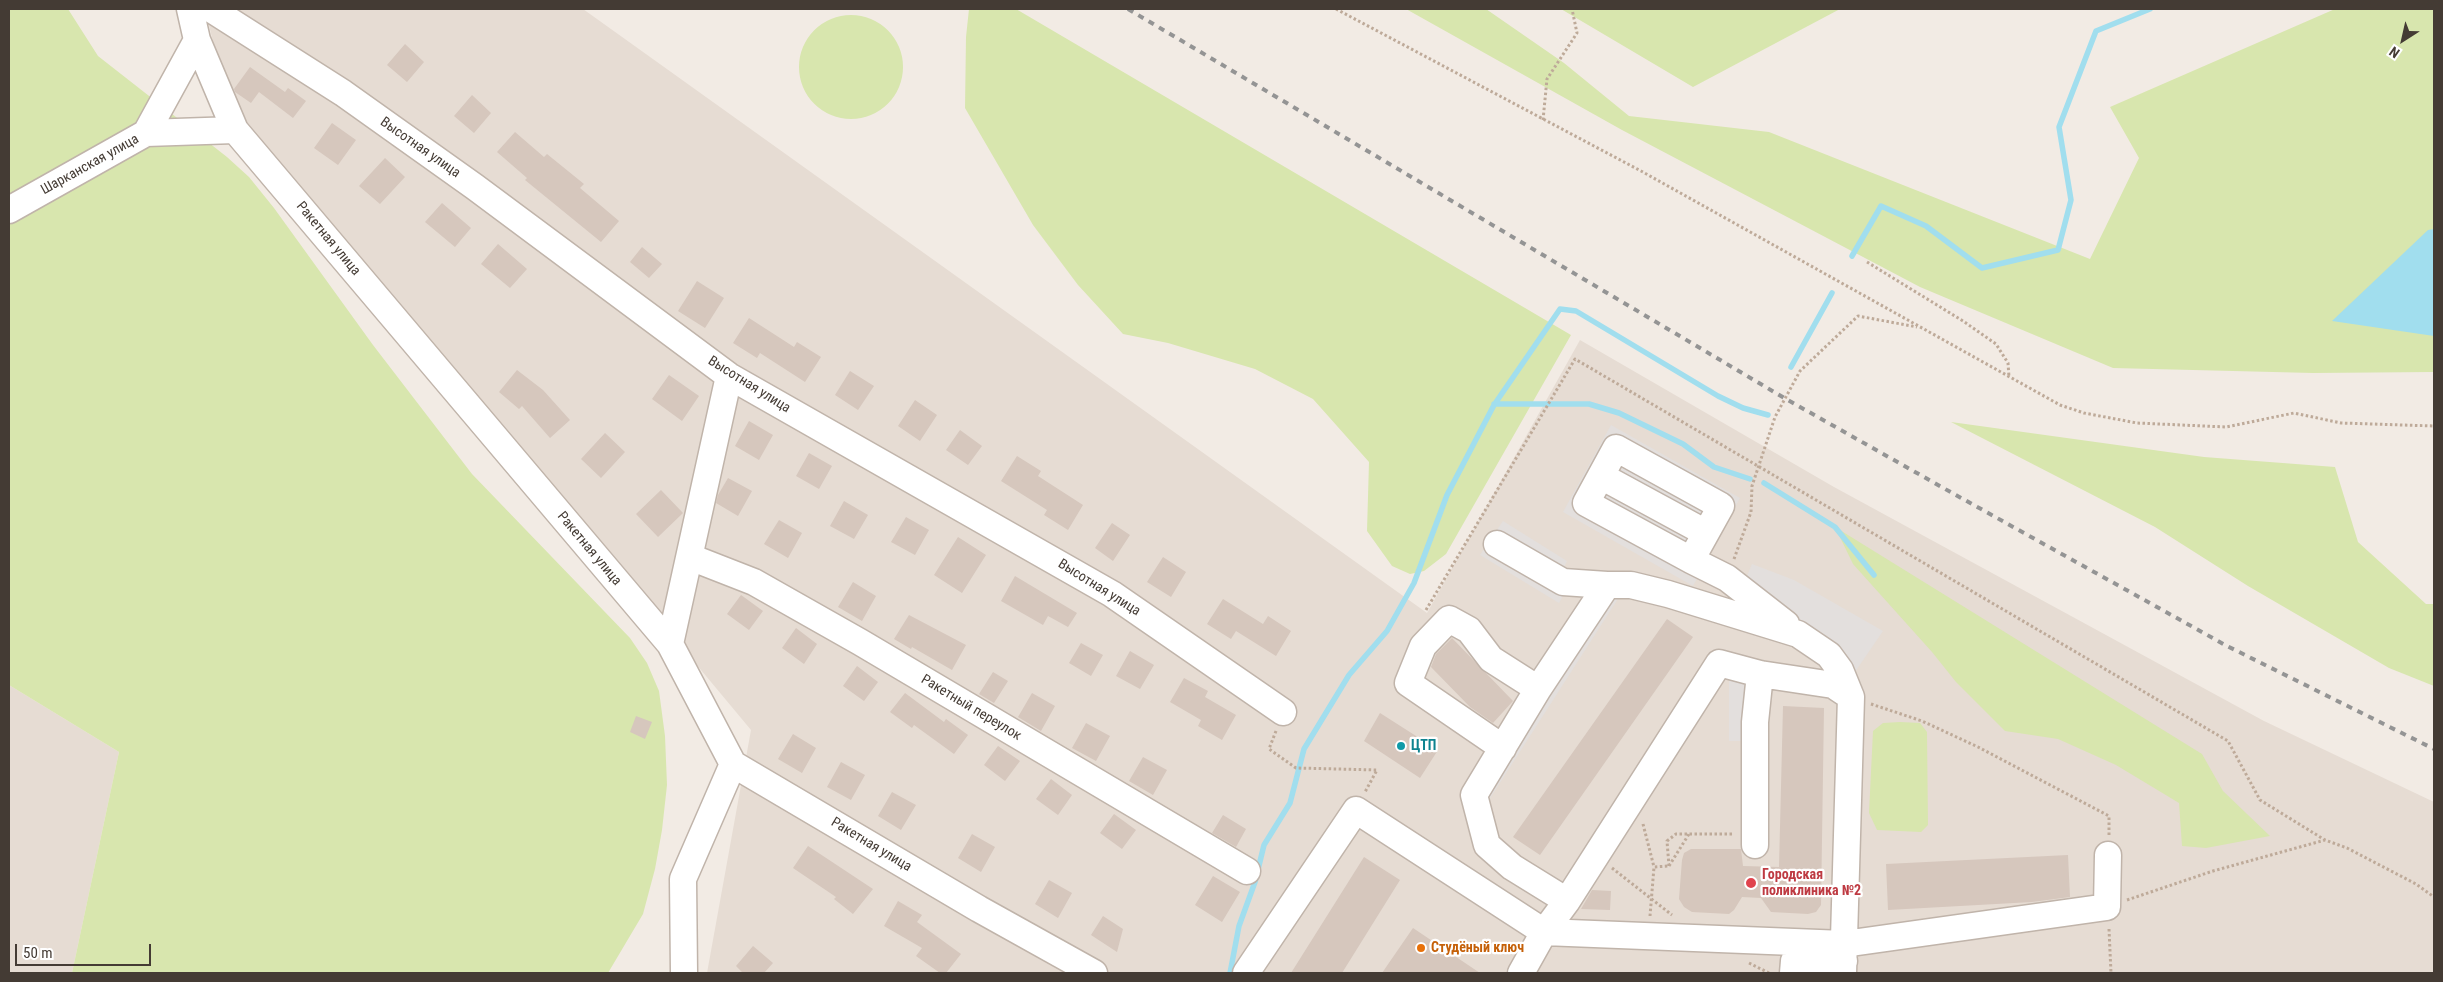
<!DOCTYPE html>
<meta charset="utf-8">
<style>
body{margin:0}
#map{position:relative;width:2443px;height:982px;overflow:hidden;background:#f2ebe4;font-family:"Roboto Condensed",sans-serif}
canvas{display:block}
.frame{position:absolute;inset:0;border:10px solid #443b34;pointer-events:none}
.north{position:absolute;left:2378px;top:15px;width:50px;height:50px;-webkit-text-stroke:4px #fff;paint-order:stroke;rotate:215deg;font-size:14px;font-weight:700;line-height:20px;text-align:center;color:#443b34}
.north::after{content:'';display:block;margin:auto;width:18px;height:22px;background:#443b34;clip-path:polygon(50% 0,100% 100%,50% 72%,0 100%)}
.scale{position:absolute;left:15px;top:944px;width:136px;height:22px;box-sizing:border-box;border:2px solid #443b34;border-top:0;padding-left:6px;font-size:15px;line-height:18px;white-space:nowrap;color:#443b34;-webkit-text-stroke:4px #fff;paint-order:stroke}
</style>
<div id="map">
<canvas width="2443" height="982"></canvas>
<div class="frame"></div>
<div class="north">N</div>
<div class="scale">50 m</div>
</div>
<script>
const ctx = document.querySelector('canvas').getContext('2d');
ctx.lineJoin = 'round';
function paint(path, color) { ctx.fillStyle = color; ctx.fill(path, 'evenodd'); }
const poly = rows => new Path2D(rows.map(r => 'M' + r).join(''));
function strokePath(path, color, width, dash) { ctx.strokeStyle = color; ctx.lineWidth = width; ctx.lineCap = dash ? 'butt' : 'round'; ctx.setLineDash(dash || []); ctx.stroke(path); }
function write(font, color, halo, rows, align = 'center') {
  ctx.font = font + ' "Roboto Condensed",sans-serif'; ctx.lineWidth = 4.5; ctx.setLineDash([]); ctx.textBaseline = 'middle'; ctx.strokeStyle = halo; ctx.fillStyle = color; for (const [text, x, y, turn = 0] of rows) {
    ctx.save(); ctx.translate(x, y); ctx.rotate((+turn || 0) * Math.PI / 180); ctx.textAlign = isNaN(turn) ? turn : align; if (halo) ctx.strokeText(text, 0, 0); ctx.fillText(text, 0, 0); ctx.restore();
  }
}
const residential = poly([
 [205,9,583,9,1427,613,1580,340,1834,487,2264,721,2434,802,2434,973,707,973,751,730,228,102],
 [9,685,119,752,72,973,9,973]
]);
const green = poly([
 [9,9,68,9,98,56,227,157,249,177,274,208,373,345,472,474,630,638,647,663,659,691,665,736,667,785,662,830,655,869,643,914,608,973,72,973,119,752,9,685],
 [969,9,1016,9,1571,335,1446,554,1424,571,1410,574,1392,566,1367,531,1369,462,1313,399,1255,369,1168,343,1123,334,1078,285,1033,225,965,108,966,37],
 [1406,9,1486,9,1564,63,1629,116,1769,132,2090,259,2139,158,2110,107,2335,9,2434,9,2434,372,2313,373,2113,368,1920,287,1622,130],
 [1561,9,1840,9,1693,87],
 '799 67a52 52 0 1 1 104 0a52 52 0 1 1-104 0Z',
 [1951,422,2204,457,2335,467,2358,542,2426,604,2434,604,2434,686,2389,668,2248,586,2155,527],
 [1835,527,2202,754,2223,791,2270,836,2206,848,2182,846,2179,803,2116,765,2058,739,2005,731,1956,682,1932,652,1853,564],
 [1900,722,1920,723,1927,732,1928,825,1921,832,1877,830,1869,813,1873,731,1883,723]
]);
const parking = poly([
 [1611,425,1740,498,1693,586,1563,512],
 [1503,521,1567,561,1561,573,1572,580,1559,603,1480,555],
 [1752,564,1794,580,1883,631,1855,672,1744,583],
 [1608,589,1623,591,1487,803,1481,789],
 [1729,678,1745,678,1745,741,1729,741]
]);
const water = poly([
 [2434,229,2434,336,2332,321,2428,230]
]);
const stream = poly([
 [1852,256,1881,206,1926,226,1982,268,2058,250,2071,200,2059,127,2096,31,2150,9],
 [1791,367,1832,293],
 [1494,404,1589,404,1619,413,1683,444,1714,467,1750,479],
 [1764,483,1835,527,1874,575],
 [1230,973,1239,926,1255,882,1264,845,1290,803,1304,749,1349,675,1387,631,1414,583,1447,495,1494,405,1560,309,1576,311,1718,396,1743,408,1768,415]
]);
const building = poly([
 [405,44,424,62,407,82,387,65],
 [250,67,285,92,288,88,306,101,293,118,259,92,251,103,235,92,234,89],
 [472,95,491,113,474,133,454,116],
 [332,123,356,140,338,165,314,148],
 [515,132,544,157,547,154,584,184,580,188,619,221,601,242,525,180,527,178,497,152],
 [385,158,405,177,380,204,359,186],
 [442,203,471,228,455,247,425,222],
 [498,244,527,269,510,288,481,264],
 [642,247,662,264,649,278,630,262],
 [697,281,724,298,705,328,678,311],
 [749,318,794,347,797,342,821,357,805,382,760,353,757,358,733,343],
 [517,370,543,390,570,420,550,438,522,406,519,409,499,392],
 [850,371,874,386,858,410,835,395],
 [669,375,699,396,682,421,652,399],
 [915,400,937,415,920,441,898,426],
 [749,421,773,435,759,460,735,446],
 [960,430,982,446,968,465,946,450],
 [605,433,625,452,601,478,581,459],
 [809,453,832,466,819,489,796,476],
 [1017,456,1041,471,1038,476,1083,505,1068,530,1044,515,1047,510,1001,481],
 [728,478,752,491,738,516,716,503,718,495],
 [661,490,683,513,658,537,636,514],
 [844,501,868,515,854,539,830,526],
 [906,517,929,530,915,555,891,542],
 [779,520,802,533,788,558,764,544],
 [1112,523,1130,535,1113,561,1095,548],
 [958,537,986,555,962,593,934,575],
 [1163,557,1186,572,1171,597,1147,582],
 [1015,576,1077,613,1068,627,1048,616,1043,625,1001,601],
 [853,582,876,596,862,621,838,607],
 [741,595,763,611,749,630,727,614],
 [1223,599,1263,624,1268,616,1291,631,1276,656,1236,631,1231,639,1207,624],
 [909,615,966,645,952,670,912,647,911,649,894,639],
 [1667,619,1693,637,1540,855,1513,837],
 [796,628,817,644,804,664,782,648],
 [1452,638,1513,701,1493,723,1470,707,1431,667,1436,654],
 [1081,643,1103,655,1091,676,1069,663],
 [1130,651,1154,665,1140,689,1116,676],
 [857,666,878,682,864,701,843,686],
 [993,672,1008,681,994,703,979,694],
 [1184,678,1208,691,1205,697,1236,715,1222,740,1198,726,1201,720,1170,702],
 [905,693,944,722,946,719,968,735,954,754,914,725,912,728,890,712],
 [1032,693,1055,706,1041,731,1018,717],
 [1783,706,1824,708,1821,905,1816,912,1808,914,1771,912,1761,898,1742,897,1734,910,1729,914,1692,912,1684,907,1679,899,1682,860,1684,853,1691,849,1741,849,1743,866,1779,867],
 [1380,713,1438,750,1420,778,1364,741],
 [636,716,652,722,645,739,630,732],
 [1086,723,1110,736,1096,761,1072,748],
 [793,734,816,748,802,773,778,759],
 [998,746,1020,761,1005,781,984,765],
 [1143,757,1167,770,1153,795,1129,781],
 [841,762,865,775,851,800,827,787],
 [1051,779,1072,795,1058,815,1036,799],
 [892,792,916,805,901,830,878,816],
 [1114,814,1136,830,1122,849,1100,833],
 [1223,815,1246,829,1236,847,1212,833],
 [972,834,995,847,981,872,958,858],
 [808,846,873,889,853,914,834,899,836,897,793,868],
 [2068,855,2070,897,2032,902,1888,910,1886,864],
 [1364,857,1400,880,1342,973,1291,973],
 [1213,876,1240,892,1222,922,1195,905],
 [1049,880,1072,893,1058,918,1035,904],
 [1592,890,1611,891,1610,910,1581,909],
 [898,901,922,915,917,922,961,954,946,973,940,973,916,956,922,948,884,926],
 [1103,916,1123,929,1117,952,1091,935],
 [1413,928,1480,973,1382,973],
 [753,946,773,963,764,973,743,973,736,966]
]);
const path = poly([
 [1336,9,1641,171,2060,405,2084,413,2137,423,2226,427,2294,413,2341,423,2434,426],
 [1543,120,1547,79,1577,33,1572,9],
 [1867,262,1963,321,1996,344,2008,363,2009,377],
 [1734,559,1751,512,1752,486,1775,417,1800,371,1858,316,1917,327],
 [1426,610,1575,359,2228,741,2260,800,2325,840,2347,848,2416,884,2434,897],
 [1871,704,1922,721,1978,747,2109,816,2109,836],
 [1276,731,1269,749,1296,768,1377,770,1365,792],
 [1643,824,1654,867],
 [1669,866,1667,841,1676,834,1733,834],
 [1669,866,1689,834],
 [1612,868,1672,915],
 [2127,900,2213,871,2325,840],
 [1650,916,1654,867,1669,866],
 [2109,929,2111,973],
 [1749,963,1769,973]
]);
const minor = poly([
 [190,9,197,40,235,130,670,644,733,764,979,909,1094,973],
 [211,9,343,93,475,187,729,376,1112,594,1283,712],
 [146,133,197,40],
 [9,210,146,133,235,130],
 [1601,476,1706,533],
 [1497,544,1563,582,1607,585],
 [690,557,754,582,860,642,1247,871],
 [1691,560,1721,506,1616,448,1586,503,1691,560,1727,578,1786,624],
 [670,644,729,376],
 [1503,748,1408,683,1423,646,1449,619,1469,630,1491,659,1538,689],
 [1755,845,1755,722,1760,674],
 [1567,901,1512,867,1487,845,1474,795,1538,689,1607,585,1631,585,1668,594,1798,634,1829,655,1840,670,1851,697,1843,973],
 [684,973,683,879,733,764],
 [1246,973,1356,810,1544,932,1844,944,2107,907,2108,855],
 [1521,973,1544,932,1567,901,1719,663,1760,674,1833,685,1851,697],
 [1793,973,1794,961,1844,961]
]);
const rail = poly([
 [1128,9,1786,399,1954,494,2227,646,2434,749]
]);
const markers = [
 [1401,746,5,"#0f9aa8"],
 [1751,883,6,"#e0444e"],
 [1421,948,5,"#e8710a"]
];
const streetNames = [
 ["Высотная улица",420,148,35],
 ["Шарканская улица",90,165,-29],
 ["Ракетная улица",328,239,50],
 ["Высотная улица",749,385,32],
 ["Ракетная улица",589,549,50],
 ["Высотная улица",1099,588,32],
 ["Ракетный переулок",971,708,31],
 ["Ракетная улица",871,845,31]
];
const cultureNames = [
 ["ЦТП",1411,746]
];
const healthNames = [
 ["Городская",1762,875],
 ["поликлиника №2",1762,891]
];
const foodNames = [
 ["Студёный ключ",1431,948]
];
paint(residential, '#e6dcd3');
paint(green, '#d8e6ae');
paint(parking, '#e3dfdd');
paint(water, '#a1deee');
strokePath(stream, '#a1deee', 5.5);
paint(building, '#d6c7bd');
strokePath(minor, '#c0b4aa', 29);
strokePath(path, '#beaa99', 3, [2.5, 2.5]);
strokePath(minor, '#fff', 26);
strokePath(rail, '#949494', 4, [6, 6]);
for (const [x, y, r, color] of markers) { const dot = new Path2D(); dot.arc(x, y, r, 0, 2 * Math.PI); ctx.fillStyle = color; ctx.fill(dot); strokePath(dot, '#fff', 2); }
write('14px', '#443b34', '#fff', streetNames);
write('bold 14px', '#0d838f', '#fff', cultureNames, 'left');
write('bold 14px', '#be3a42', '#fff', healthNames, 'left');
write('bold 14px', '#c56008', '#fff', foodNames, 'left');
</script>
